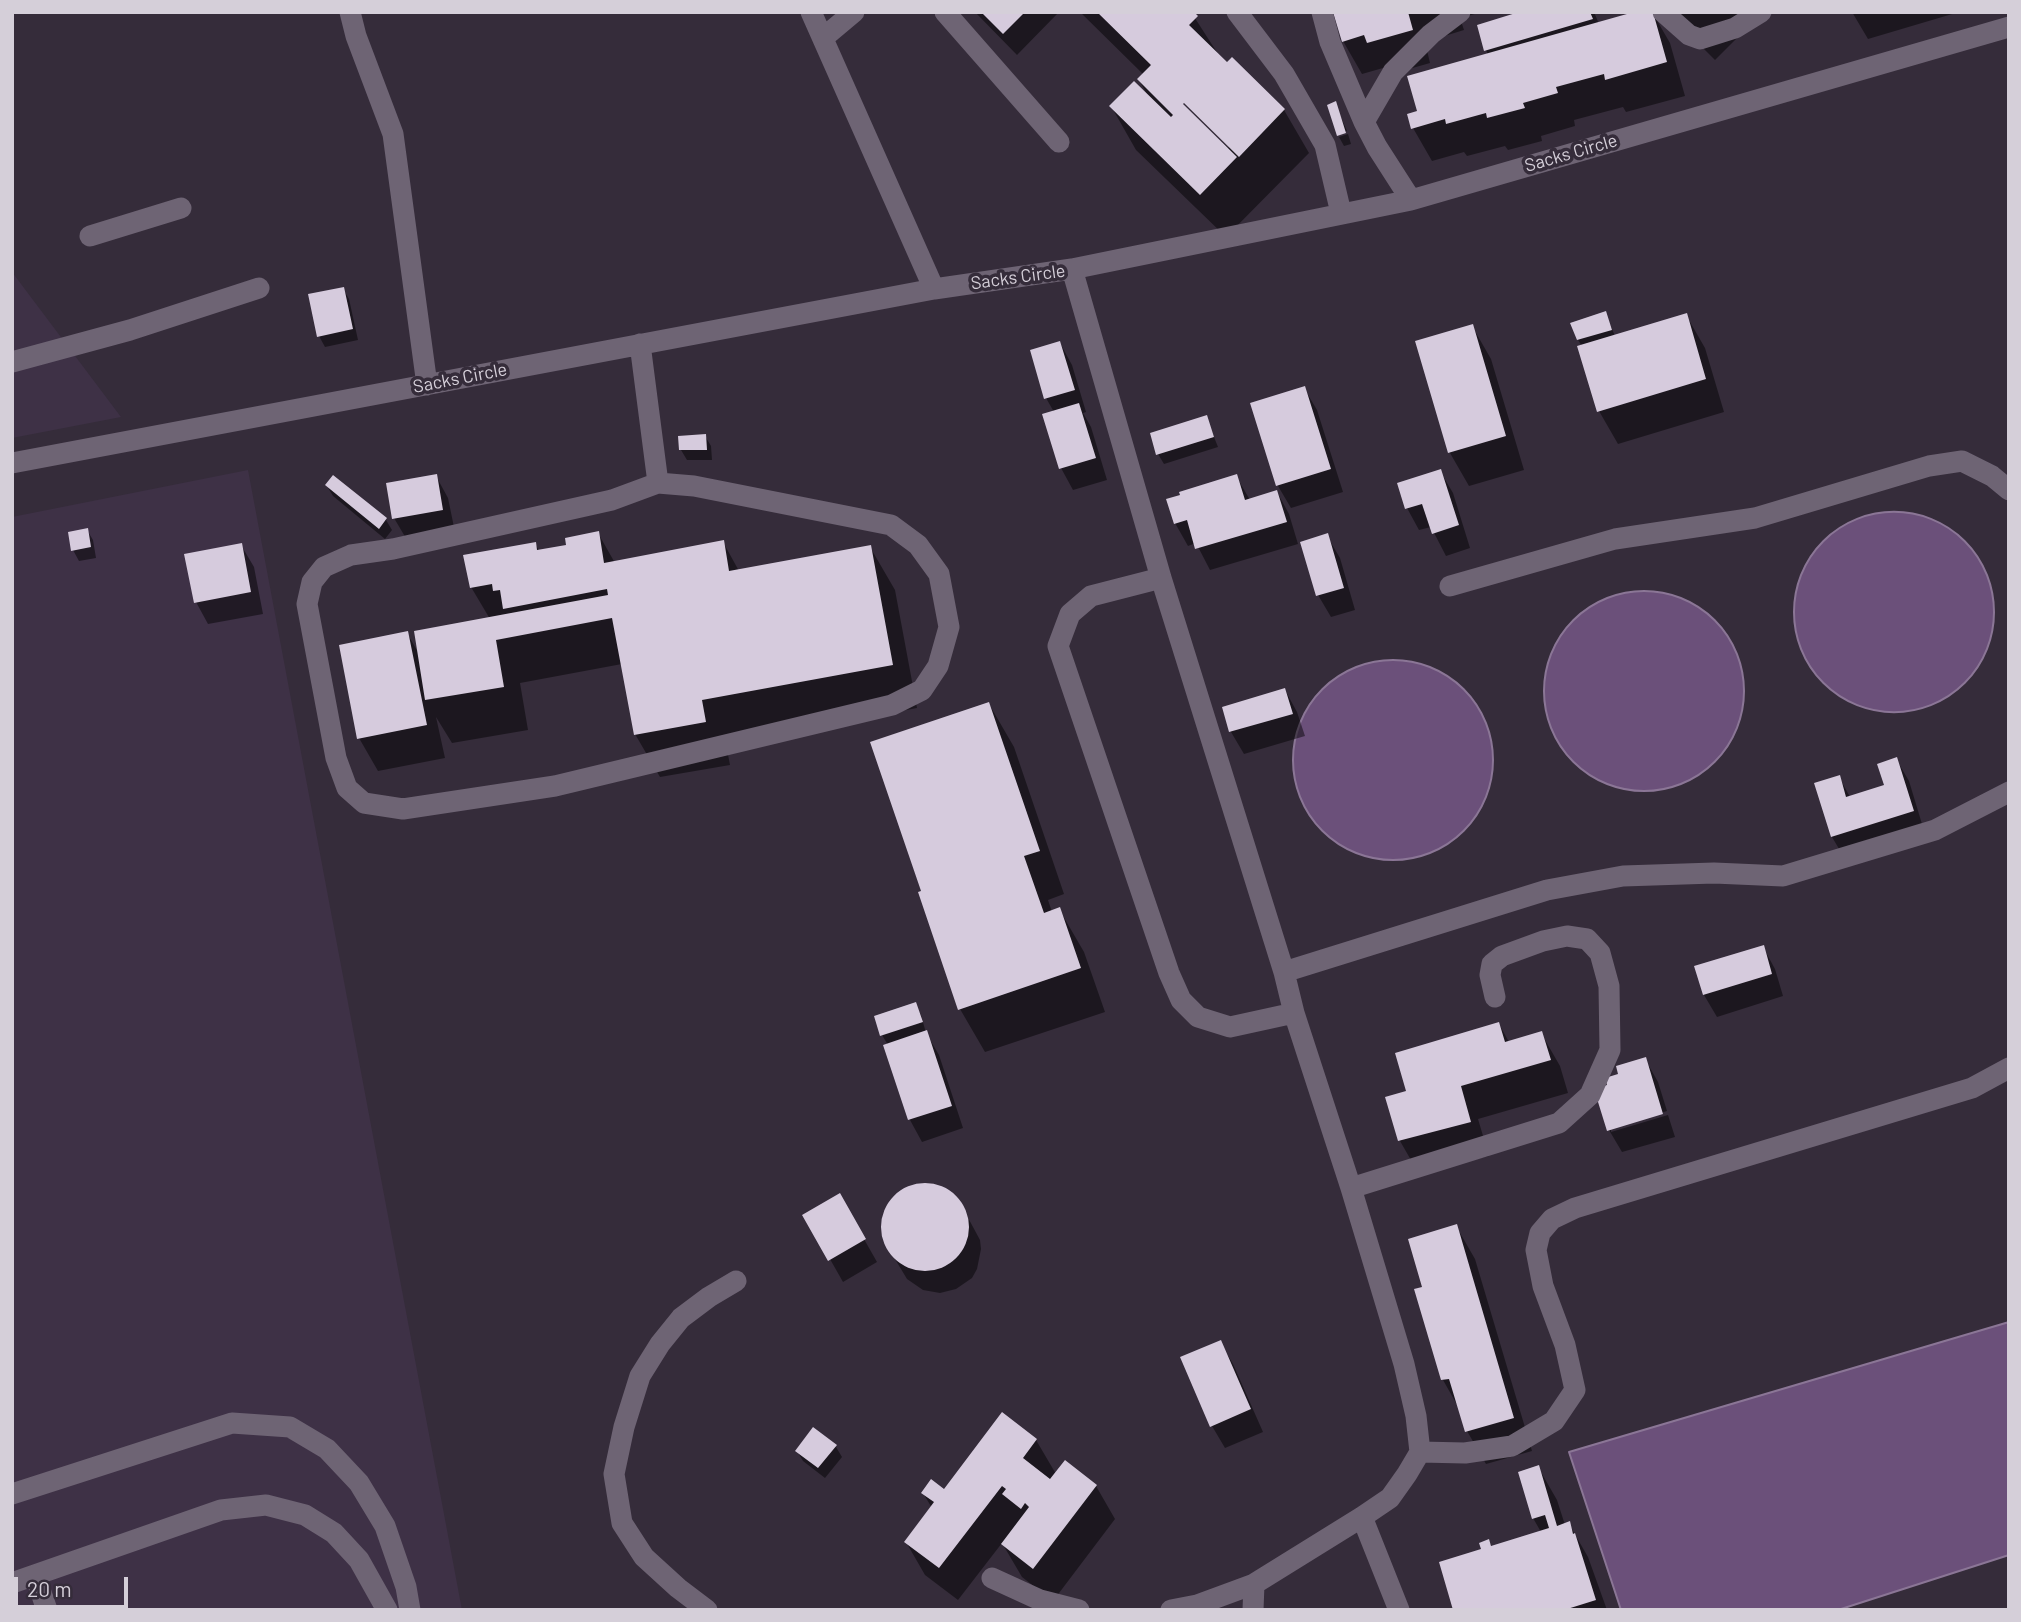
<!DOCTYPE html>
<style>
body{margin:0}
#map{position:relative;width:2021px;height:1622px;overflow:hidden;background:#352c3a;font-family:Barlow,sans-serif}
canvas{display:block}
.frame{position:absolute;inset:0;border:14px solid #d5cfd9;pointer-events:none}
.scale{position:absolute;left:14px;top:1577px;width:114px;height:32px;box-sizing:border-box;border:4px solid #d5cfd9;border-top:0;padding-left:9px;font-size:21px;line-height:24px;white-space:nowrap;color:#d5cfd9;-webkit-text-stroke:5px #352c3a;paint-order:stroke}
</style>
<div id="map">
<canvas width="2021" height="1622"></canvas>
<div class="frame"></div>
<div class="scale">20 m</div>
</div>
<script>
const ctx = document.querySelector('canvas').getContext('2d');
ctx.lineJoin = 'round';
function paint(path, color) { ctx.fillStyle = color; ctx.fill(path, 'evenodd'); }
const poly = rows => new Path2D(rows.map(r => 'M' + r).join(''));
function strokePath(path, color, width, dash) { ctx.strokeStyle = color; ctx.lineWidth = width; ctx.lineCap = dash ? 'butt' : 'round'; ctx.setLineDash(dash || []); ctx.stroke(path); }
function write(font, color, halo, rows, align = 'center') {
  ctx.font = font + ' Barlow,sans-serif'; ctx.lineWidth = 7; ctx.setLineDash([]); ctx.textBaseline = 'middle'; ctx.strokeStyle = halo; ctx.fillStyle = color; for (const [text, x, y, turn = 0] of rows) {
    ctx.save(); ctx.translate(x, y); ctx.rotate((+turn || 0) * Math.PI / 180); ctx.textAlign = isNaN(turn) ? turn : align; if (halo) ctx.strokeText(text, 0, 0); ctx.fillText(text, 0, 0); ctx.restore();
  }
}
const built = poly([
 [12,272,121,417,12,438],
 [248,470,462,1610,12,1610,12,517]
]);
const water = poly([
 '1794 612a100 100 0 1 1 200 0a100 100 0 1 1-200 0Z',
 '1544 691a100 100 0 1 1 200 0a100 100 0 1 1-200 0Z',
 '1293 760a100 100 0 1 1 200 0a100 100 0 1 1-200 0Z',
 [2009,1322,2009,1555,1838,1610,1621,1610,1569,1452,2009,1322]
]);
const shadow = poly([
 [975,12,1059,12,1017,55],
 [1080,12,1191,12,1220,57,1284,110,1309,153,1226,237,1136,150,1111,106,1148,96,1139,80,1144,75],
 [1184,100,1230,146,1228,148,1181,105],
 [1335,12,1482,12,1460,18,1464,30,1425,42,1430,63,1388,75,1383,68,1362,74,1343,41],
 [1525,12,1594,12,1599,24,1652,12,1670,43,1685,96,1626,112,1623,107,1574,120,1575,126,1541,136,1542,141,1508,150,1505,146,1467,156,1464,152,1432,161,1413,128,1419,113,1488,55,1486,50],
 [1667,12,1749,12,1754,21,1715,60],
 [1852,12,1959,12,1868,39],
 [1335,104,1347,131,1338,134],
 [1348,134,1351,144,1344,146,1339,137],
 [343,289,349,299,358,340,325,347,319,336],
 [1605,313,1615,336,1686,315,1705,348,1724,412,1618,444,1599,411,1582,346,1578,340],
 [1472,326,1491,359,1524,470,1469,486,1450,453,1417,342],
 [1060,343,1072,365,1086,412,1083,413,1091,427,1107,480,1073,490,1061,468,1054,412,1046,398],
 [1304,388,1317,410,1343,492,1291,508,1278,486,1252,404],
 [1206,417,1218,447,1164,464,1158,454],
 [705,436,711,446,712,460,687,460,681,450],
 [1440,471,1453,493,1470,548,1446,556,1431,527,1419,530,1407,508],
 [436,476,448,498,455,532,407,540,394,518],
 [1236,476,1250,500,1277,492,1289,514,1298,544,1210,570,1196,543,1188,546,1175,523],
 [327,486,386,520,392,530,385,539,333,496],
 [87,530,93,540,96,558,79,561,73,550],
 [598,533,615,563,723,542,739,571,870,547,895,590,917,708,726,744,730,765,660,777,635,734,622,664,520,683,528,730,452,743,436,717,445,758,378,771,359,738,407,633,419,654,490,619,471,587,535,544,540,552,568,546],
 [1327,536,1340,558,1355,610,1331,617,1318,595],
 [241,545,254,567,263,614,208,624,196,602],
 [1285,690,1297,712,1305,736,1244,754,1231,732,1224,708],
 [989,704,1014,747,1064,894,1048,900,1052,912,1059,909,1084,952,1105,1012,985,1052,960,1009,872,743],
 [1896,759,1909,781,1925,834,1845,859,1832,837,1839,777,1850,797,1886,786],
 [1763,947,1775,969,1783,996,1717,1017,1704,995,1696,967],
 [915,1004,921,1015,926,1033,939,1055,963,1128,922,1142,910,1120,885,1046,888,1045,882,1035],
 [1499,1024,1509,1042,1541,1033,1560,1066,1568,1093,1478,1119,1489,1156,1419,1174,1400,1141,1388,1098,1408,1092],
 [1645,1059,1658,1082,1667,1111,1611,1128,1611,1132,1668,1115,1675,1137,1622,1152,1609,1130,1610,1086,1620,1075],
 [918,1184,938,1186,947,1190,959,1201,980,1240,981,1249,977,1269,972,1278,956,1289,940,1293,923,1290,907,1279,883,1239,882,1220,887,1205,908,1187],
 [839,1195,877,1262,843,1282,805,1215],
 [1456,1226,1475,1259,1532,1451,1486,1464,1467,1431,1460,1410,1443,1380,1417,1290,1424,1288],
 [1220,1342,1233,1364,1263,1432,1225,1448,1212,1426],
 [1036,1440,1056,1474,1096,1486,1115,1519,1053,1601,1022,1577,1002,1543,958,1600,925,1575,906,1542,932,1508,923,1493,944,1491],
 [836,1447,842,1457,825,1478,803,1461,797,1451],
 [1538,1467,1557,1500,1565,1525,1569,1524,1588,1557,1607,1610,1455,1610,1489,1541,1492,1547,1541,1532,1533,1518]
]);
const building = poly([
 [981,12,1025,12,1003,34],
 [1097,12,1194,12,1198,16,1189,25,1227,62,1232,57,1285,109,1239,157,1184,103,1183,104,1237,157,1200,195,1109,106,1134,81,1171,117,1173,115,1137,79,1151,65],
 [1333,12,1408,12,1413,30,1367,43,1364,35,1342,42],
 [1519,12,1590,12,1593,19,1484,51,1477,25],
 [1634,12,1653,12,1667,62,1605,80,1604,74,1556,87,1558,93,1523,103,1525,108,1487,118,1486,113,1446,124,1445,119,1411,129,1407,114,1417,111,1407,76],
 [1336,101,1346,133,1337,136,1327,105],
 [344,287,353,329,317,337,308,294],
 [1606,311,1612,330,1577,340,1570,323],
 [1687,313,1706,379,1597,412,1577,346],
 [1473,324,1506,436,1448,453,1415,341],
 [1060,341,1075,390,1044,399,1030,350],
 [1305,386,1331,469,1276,486,1250,403],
 [1079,403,1096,458,1059,469,1042,414],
 [1207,415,1214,437,1156,455,1150,433],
 [706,434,707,450,679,450,678,436],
 [1441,469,1459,525,1432,534,1422,504,1405,509,1397,483],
 [437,474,443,510,392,519,386,483],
 [1237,474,1245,500,1277,490,1287,522,1195,549,1187,520,1174,524,1166,499,1180,495,1179,492],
 [333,475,387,518,379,529,325,485],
 [88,528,91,547,71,551,68,532],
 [599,531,604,563,724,540,729,571,871,545,893,665,702,700,706,722,634,735,612,618,496,640,504,687,425,700,414,631,608,595,607,589,503,609,500,590,493,591,492,584,470,588,463,555,536,542,537,550,566,545,565,538],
 [1328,533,1344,588,1316,596,1300,542],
 [242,543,251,592,194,603,184,554],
 [408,631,427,725,357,739,339,645],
 [1285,688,1293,714,1229,732,1222,707],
 [989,702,1040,851,1024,856,1044,913,1060,907,1081,968,958,1010,918,892,921,891,870,742],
 [1897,757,1914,811,1831,837,1814,783,1840,775,1846,797,1884,785,1877,764],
 [1764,945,1772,974,1703,995,1694,966],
 [916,1002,923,1022,880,1036,874,1016],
 [1499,1022,1505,1042,1542,1031,1551,1060,1461,1086,1471,1122,1398,1141,1385,1097,1406,1091,1395,1053],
 [927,1030,952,1106,908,1120,883,1045],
 [1646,1057,1663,1114,1607,1131,1594,1089,1607,1085,1605,1078,1618,1074,1616,1066],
 '881 1227a44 44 0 1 1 88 0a44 44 0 1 1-88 0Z',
 [840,1193,866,1239,828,1261,802,1215],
 [1457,1224,1514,1418,1465,1432,1449,1379,1441,1380,1414,1289,1422,1287,1408,1239],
 [1221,1340,1251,1409,1210,1427,1180,1357],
 [1002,1412,1037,1439,1023,1458,1050,1479,1065,1460,1097,1485,1033,1569,1001,1544,1029,1507,1025,1503,1021,1509,1002,1494,1006,1489,1002,1486,939,1568,904,1542,934,1502,921,1493,931,1479,944,1489],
 [813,1427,837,1445,818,1468,795,1451],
 [1539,1465,1557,1526,1570,1521,1573,1534,1575,1533,1596,1600,1564,1610,1453,1610,1439,1562,1481,1549,1479,1543,1489,1539,1491,1546,1549,1528,1545,1515,1532,1519,1518,1472]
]);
const minor = poly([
 [350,12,356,36,393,134,427,385],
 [811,12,934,289],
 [945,12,1059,142],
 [1237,12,1284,74,1325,145,1341,213],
 [1322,12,1330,42,1364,122,1377,147,1411,200],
 [1663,12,1689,35,1700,39,1735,28,1761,12],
 [823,38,854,12],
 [1364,122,1393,72,1431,34,1460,12],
 [90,236,181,208],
 [1072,269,1161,578,1284,972,1294,1013,1351,1188,1404,1364,1416,1416,1420,1452,1407,1474,1390,1498,1362,1517,1254,1584,1197,1605,1171,1610],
 [640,344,658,483],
 [12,362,130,330,259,288],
 [12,463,934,289,1072,269,1411,200,2009,27],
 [658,483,694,486,891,525,918,545,939,574,949,627,938,666,922,690,892,705,555,786,403,809,364,803,347,788,336,758,307,604,312,582,324,567,351,555,393,549,612,500,658,483],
 [1161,578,1091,596,1070,614,1058,646,1169,973,1181,1000,1198,1017,1230,1027,1294,1013],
 [1450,586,1615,539,1755,518,1929,466,1962,461,1992,476,2009,490],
 [1284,972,1547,890,1623,876,1714,873,1783,876,1935,830,2009,792],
 [1351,1188,1559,1123,1590,1095,1610,1050,1609,986,1600,953,1587,939,1567,936,1543,941,1502,956,1492,964,1490,975,1495,997],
 [1420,1452,1465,1453,1512,1446,1554,1421,1575,1390,1565,1345,1543,1286,1536,1250,1540,1233,1552,1219,1575,1208,1972,1088,2009,1068],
 [12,1494,232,1423,290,1427,327,1449,359,1483,385,1526,406,1587,410,1610],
 [1362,1517,1399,1610],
 [35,1575,47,1610],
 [992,1578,1040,1600,1079,1610],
 [12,1583,221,1510,266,1505,305,1515,334,1533,359,1560,387,1610],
 [707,1610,678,1588,644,1557,622,1523,614,1474,624,1427,640,1376,660,1344,681,1318,709,1297,736,1281],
 [1253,1610,1254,1584]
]);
const streetNames = [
 ["Sacks Circle",1571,153,-16],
 ["Sacks Circle",1018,277,-8],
 ["Sacks Circle",460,378,-11]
];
paint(built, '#3e3146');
paint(water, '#6b507a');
strokePath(water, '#8b7696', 2);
paint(shadow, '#0007');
paint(building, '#d6cbdd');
strokePath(minor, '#6e6474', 21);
write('18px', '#d5cfd9', '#352c3a', streetNames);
</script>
